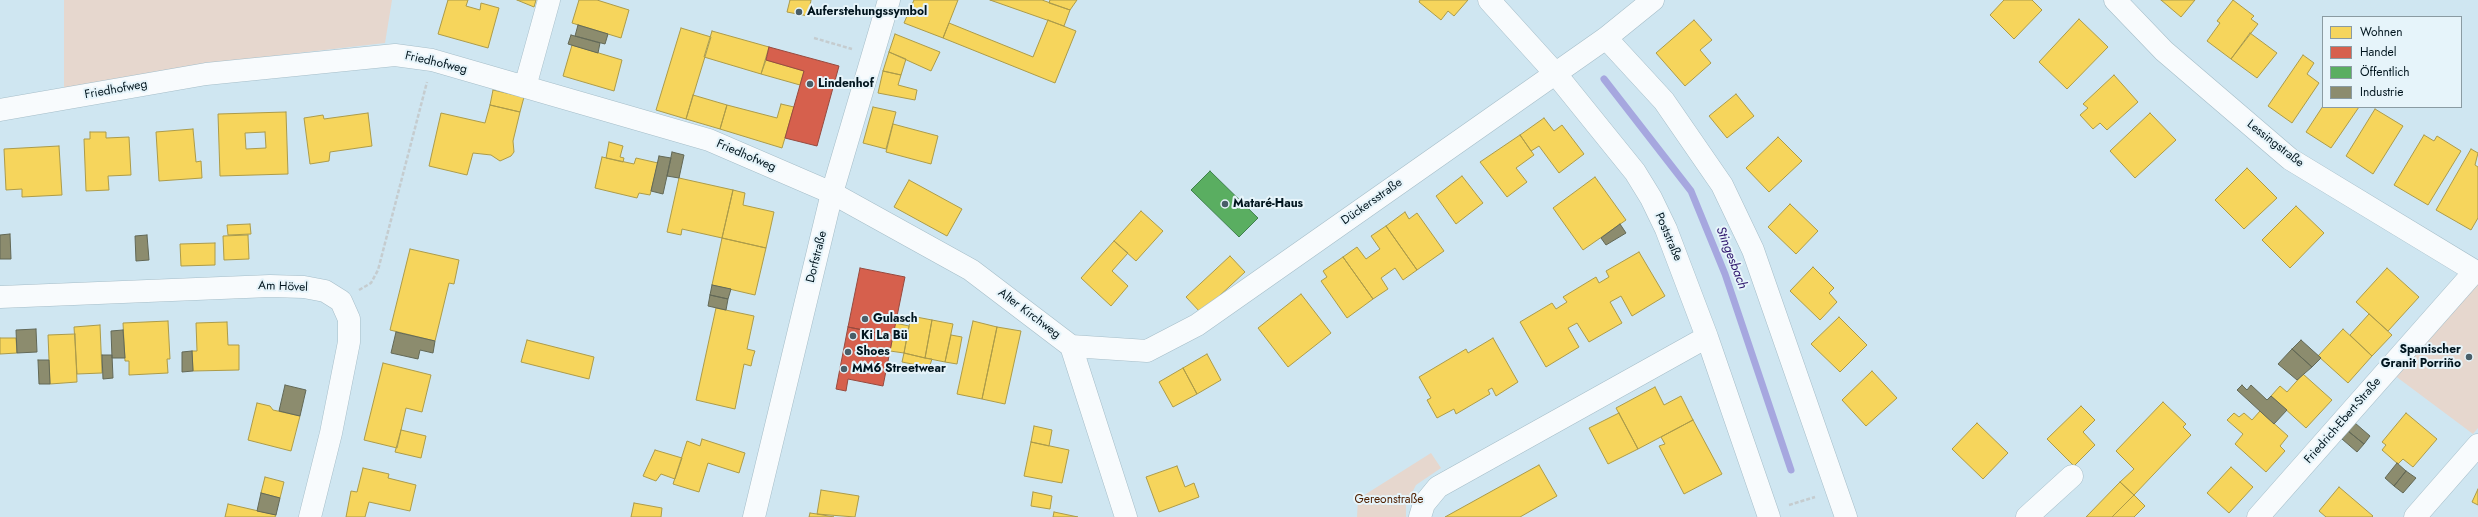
<!DOCTYPE html>
<meta charset="utf-8">
<style>
body{margin:0}
#map{position:relative;width:2478px;height:517px;overflow:hidden;background:#cfe6f1;font-family:Jost,sans-serif}
canvas{display:block}
.legend{position:absolute;left:2322px;top:16px;width:140px;height:92px;box-sizing:border-box;background:#e6f4fa;border:1px solid #8a9ba2;margin:0;padding:5px 7px;list-style:none;font-size:12px;color:#01151e}
.legend li{display:flex;align-items:center;gap:8px;height:20px}
.legend b{width:20px;border:1px solid #8a9ba2}
</style>
<div id="map">
<canvas width="2478" height="517"></canvas>
<ul class="legend">
<li><b style="height:11px;background:#f6d55c"></b>Wohnen</li>
<li><b style="height:11px;background:#d6604d"></b>Handel</li>
<li><b style="height:11px;background:#5aae61"></b>Öffentlich</li>
<li><b style="height:11px;background:#8c8c6e"></b>Industrie</li>
</ul>
</div>
<script>
const ctx = document.querySelector('canvas').getContext('2d');
ctx.lineJoin = 'round';
function paint(path, color) { ctx.fillStyle = color; ctx.fill(path, 'evenodd'); }
const poly = rows => new Path2D(rows.map(r => 'M' + r).join(''));
function strokePath(path, color, width, dash) { ctx.strokeStyle = color; ctx.lineWidth = width; ctx.lineCap = dash ? 'butt' : 'round'; ctx.setLineDash(dash || []); ctx.stroke(path); }
function write(font, color, halo, rows, align = 'center') {
  ctx.font = font + ' Jost,sans-serif'; ctx.lineWidth = 4; ctx.setLineDash([]); ctx.textBaseline = 'middle'; ctx.strokeStyle = halo; ctx.fillStyle = color; for (const [text, x, y, turn = 0] of rows) {
    ctx.save(); ctx.translate(x, y); ctx.rotate((+turn || 0) * Math.PI / 180); ctx.textAlign = isNaN(turn) ? turn : align; if (halo) ctx.strokeText(text, 0, 0); ctx.fillText(text, 0, 0); ctx.restore();
  }
}
const green = poly([
 [64,0,392,0,385,43,204,64,64,91],
 [2478,283,2478,428,2473,434,2394,375],
 [1431,453,1441,468,1416,485,1406,505,1406,517,1357,517,1358,499]
]);
const homes = poly([
 [448,0,468,0,466,6,480,10,481,3,499,8,488,48,438,34,448,0],
 [517,0,536,0,534,7,517,0],
 [579,0,597,0,629,10,621,38,572,23,579,0],
 [790,0,811,0,808,16,787,12,790,0],
 [914,0,958,0,943,38,904,23,914,0],
 [990,0,1042,0,1070,10,1064,26,990,0],
 [1050,0,1077,0,1070,10,1049,3,1050,0],
 [1420,0,1468,0,1454,16,1448,11,1441,20,1419,2,1420,0],
 [2004,0,2032,0,2042,10,2014,39,1990,15,2004,0],
 [2161,0,2195,0,2181,17,2161,0],
 [2233,0,2254,16,2251,19,2258,24,2231,59,2207,41,2220,23,2217,21,2233,0],
 [2079,19,2108,47,2067,89,2039,62,2079,19],
 [1048,20,1076,31,1055,83,943,38,949,23,1033,57,1048,20],
 [1694,20,1712,40,1700,50,1711,63,1685,86,1656,53,1694,20],
 [681,28,711,37,686,119,656,110,681,28],
 [712,31,769,47,761,74,704,57,712,31],
 [2250,33,2277,53,2257,78,2231,59,2250,33],
 [895,34,940,52,931,71,889,52,895,34],
 [572,45,622,60,614,91,563,76,572,45],
 [889,52,906,59,901,75,883,71,889,52],
 [2303,55,2314,63,2307,74,2319,83,2292,123,2268,106,2303,55],
 [766,60,804,71,800,85,761,74,766,60],
 [883,71,901,75,898,85,917,90,915,100,878,93,883,71],
 [2114,75,2138,102,2107,130,2100,123,2093,129,2080,115,2088,108,2083,104,2114,75],
 [493,90,524,97,520,112,490,105,493,90],
 [1736,94,1754,116,1727,138,1709,116,1736,94],
 [693,95,727,105,720,129,686,119,693,95],
 [781,104,794,107,782,148,720,129,727,105,777,118,781,104],
 [490,105,520,112,513,141,514,152,511,156,500,161,491,155,473,153,467,175,429,166,441,113,485,123,490,105],
 [2323,106,2359,107,2331,148,2306,132,2323,106],
 [873,107,896,112,886,149,863,143,873,107],
 [2375,109,2403,126,2373,174,2346,156,2375,109],
 [286,112,288,174,220,176,218,114,286,112],
 [265,132,266,148,246,149,245,133,265,132],
 [368,113,372,146,330,152,329,161,310,164,304,118,323,115,324,119,368,113],
 [2150,113,2176,140,2135,178,2110,151,2150,113],
 [1544,118,1554,131,1562,125,1584,154,1559,173,1539,146,1531,151,1520,135,1544,118],
 [893,124,938,136,931,164,886,152,893,124],
 [193,129,196,162,201,161,202,178,159,181,156,132,193,129],
 [90,132,106,132,106,138,129,137,131,175,108,176,109,190,86,191,84,139,90,139,90,132],
 [1520,135,1534,155,1516,168,1527,182,1507,197,1480,162,1520,135],
 [2424,135,2434,141,2437,136,2461,151,2428,205,2394,185,2424,135],
 [1778,137,1802,161,1769,192,1746,168,1778,137],
 [609,142,623,146,620,157,624,158,623,162,606,158,609,142],
 [59,146,62,195,22,197,22,189,6,190,4,149,59,146],
 [2471,149,2478,153,2475,165,2478,167,2478,218,2471,230,2436,210,2471,149],
 [602,157,634,164,636,158,658,163,650,195,639,193,637,198,595,188,602,157],
 [2247,168,2277,198,2244,229,2215,200,2247,168],
 [1462,176,1483,203,1456,224,1436,196,1462,176],
 [1595,177,1626,220,1583,250,1553,208,1595,177],
 [679,178,733,190,722,238,682,229,681,235,667,232,679,178],
 [909,180,962,209,947,236,894,207,909,180],
 [733,190,745,193,743,205,774,212,766,248,722,238,733,190],
 [1790,204,1818,231,1796,254,1768,227,1790,204],
 [2296,206,2324,233,2290,268,2262,240,2296,206],
 [1141,211,1163,231,1136,261,1114,241,1141,211],
 [1405,212,1409,219,1417,213,1444,251,1417,270,1386,226,1405,212],
 [250,224,251,234,228,235,227,225,250,224],
 [1386,226,1417,270,1403,280,1395,268,1381,278,1388,289,1373,299,1343,257,1357,247,1366,259,1380,249,1371,236,1386,226],
 [248,235,249,259,224,260,223,236,248,235],
 [722,238,766,248,755,295,712,285,722,238],
 [1114,241,1128,253,1112,271,1128,286,1111,306,1081,278,1114,241],
 [215,243,215,265,181,266,180,244,215,243],
 [410,249,459,260,454,284,449,283,435,341,390,330,410,249],
 [1639,252,1665,296,1632,316,1621,296,1610,302,1622,323,1589,342,1577,323,1568,328,1579,347,1546,367,1520,322,1552,303,1556,309,1567,302,1563,297,1596,277,1599,283,1609,277,1606,271,1639,252],
 [1230,256,1245,272,1201,313,1186,297,1230,256],
 [1343,257,1373,299,1347,318,1321,281,1327,277,1323,271,1343,257],
 [1813,267,1834,288,1829,293,1837,302,1820,320,1790,291,1813,267],
 [2387,268,2419,297,2388,331,2356,302,2387,268],
 [1301,294,1331,333,1288,367,1258,328,1301,294],
 [716,308,754,316,747,349,755,351,753,357,751,366,744,364,735,409,696,400,716,308],
 [2369,314,2392,335,2372,356,2350,335,2369,314],
 [911,316,932,320,925,358,904,353,911,316],
 [1839,317,1867,345,1840,372,1811,344,1839,317],
 [932,320,953,324,945,362,925,358,932,320],
 [168,321,170,359,167,359,168,373,129,375,129,361,125,361,123,323,168,321],
 [973,321,997,327,982,399,957,394,973,321],
 [227,322,228,345,239,345,239,370,193,371,192,351,197,351,196,323,227,322],
 [895,323,909,326,904,353,890,351,895,323],
 [100,325,102,373,77,374,74,327,100,325],
 [997,327,1021,331,1005,404,982,399,997,327],
 [2343,329,2372,356,2348,383,2318,356,2343,329],
 [75,334,77,382,50,384,48,335,75,334],
 [951,335,962,337,957,364,945,362,951,335],
 [0,338,16,338,17,353,0,354,0,338],
 [1493,338,1518,382,1496,396,1492,388,1488,390,1490,394,1456,414,1454,409,1437,418,1427,400,1431,398,1419,377,1466,349,1468,353,1493,338],
 [527,340,594,357,589,379,521,362,527,340],
 [904,353,925,358,932,359,930,365,927,367,902,362,904,353],
 [1207,354,1221,380,1197,394,1183,368,1207,354],
 [383,363,431,375,422,412,406,408,397,448,364,440,383,363],
 [1183,368,1197,394,1173,407,1159,382,1183,368],
 [1872,371,1897,398,1866,426,1842,400,1872,371],
 [2303,374,2332,400,2306,428,2271,396,2280,386,2287,392,2303,374],
 [1655,387,1664,405,1681,396,1693,420,1638,449,1616,408,1655,387],
 [2163,402,2186,424,2183,427,2191,435,2134,495,2120,482,2134,469,2116,451,2163,402],
 [257,403,270,406,273,410,300,416,291,451,248,440,257,403],
 [2081,406,2095,420,2083,432,2095,445,2074,466,2047,439,2081,406],
 [2260,411,2288,436,2280,446,2285,451,2266,472,2235,444,2243,434,2227,420,2234,413,2239,417,2244,413,2252,420,2260,411],
 [1619,413,1638,449,1608,464,1589,428,1619,413],
 [2406,413,2437,439,2413,467,2403,459,2398,464,2382,450,2386,445,2382,442,2406,413],
 [1693,420,1722,474,1684,494,1659,446,1665,444,1661,437,1693,420],
 [1977,423,2008,453,1983,479,1952,449,1977,423],
 [1034,426,1052,430,1049,446,1031,442,1034,426],
 [401,430,426,436,421,458,395,452,401,430],
 [702,439,745,453,739,473,708,463,699,492,673,484,687,441,700,446,702,439],
 [1031,442,1069,450,1062,483,1024,476,1031,442],
 [655,450,682,458,675,479,661,474,656,481,643,476,655,450],
 [1539,465,1557,496,1520,517,1445,517,1539,465],
 [1177,466,1185,487,1194,483,1199,497,1159,512,1146,477,1177,466],
 [2231,467,2253,487,2229,513,2207,493,2231,467],
 [363,468,389,474,388,478,416,485,410,511,369,502,365,517,346,517,351,491,357,492,363,468],
 [265,477,284,482,280,498,261,493,265,477],
 [2120,482,2134,495,2112,517,2086,517,2120,482],
 [2339,487,2373,516,2372,517,2326,517,2319,511,2339,487],
 [2478,489,2478,505,2472,502,2478,489],
 [821,490,859,496,855,517,817,514,821,490],
 [1033,492,1052,496,1050,509,1031,506,1033,492],
 [2134,495,2145,506,2134,517,2112,517,2134,495],
 [634,503,662,508,661,517,631,517,634,503],
 [228,504,276,515,275,517,225,517,228,504],
 [1054,512,1078,517,1053,517,1054,512],
 [810,513,817,514,834,517,809,517,810,513]
]);
const shops = poly([
 [769,47,839,66,817,146,785,138,804,71,766,60,769,47],
 [860,268,905,277,893,336,848,327,860,268],
 [848,327,893,336,883,386,848,379,846,391,836,389,848,327]
]);
const public = poly([
 [1210,171,1258,218,1239,237,1191,190,1210,171]
]);
const industry = poly([
 [578,25,608,34,605,44,575,36,578,25],
 [571,35,600,43,598,53,568,44,571,35],
 [672,152,684,155,679,178,667,176,672,152],
 [659,156,671,158,663,194,651,191,659,156],
 [1620,224,1626,233,1606,245,1601,238,1620,224],
 [10,234,11,259,0,259,0,235,10,234],
 [147,235,149,260,136,261,135,236,147,235],
 [712,285,731,289,728,299,710,295,712,285],
 [710,295,728,299,726,310,708,306,710,295],
 [36,329,37,352,17,353,16,330,36,329],
 [123,330,125,358,112,358,111,331,123,330],
 [396,332,435,341,433,353,420,350,418,359,391,353,396,332],
 [2301,340,2321,358,2312,367,2292,349,2301,340],
 [2292,349,2312,367,2297,380,2278,364,2292,349],
 [192,351,193,371,182,372,182,352,192,351],
 [102,355,112,355,113,378,103,379,102,355],
 [38,360,49,360,50,384,39,384,38,360],
 [285,385,306,390,300,416,279,411,285,385],
 [2242,385,2247,390,2251,385,2267,400,2271,396,2287,410,2274,424,2237,390,2242,385],
 [2355,423,2370,436,2364,444,2348,431,2355,423],
 [2348,431,2364,444,2357,452,2342,439,2348,431],
 [2397,463,2406,471,2394,486,2385,478,2397,463],
 [2406,471,2416,478,2403,493,2394,486,2406,471],
 [261,493,280,498,276,515,257,511,261,493]
]);
const stream = poly([
 [1604,79,1691,191,1725,274,1791,470]
]);
const path = poly([
 [814,38,852,49],
 [359,290,371,283,378,270,427,82],
 [1789,505,1815,497]
]);
const minor = poly([
 [1489,0,1555,73,1635,172,1651,198,1666,229,1707,337,1769,517],
 [2115,0,2164,51,2290,159,2478,273],
 [1606,38,1664,101,1722,185,1753,250,1846,517],
 [525,87,549,0],
 [0,110,206,74,395,55,432,60,709,140,832,193,971,270,1071,346,1126,517],
 [0,297,270,286,304,287,325,291,341,301,349,319,349,342,331,433,310,517],
 [1071,346,1147,351,1197,325,1606,38,1653,0],
 [1420,517,1424,504,1438,487,1707,337],
 [2027,517,2072,476],
 [2258,517,2475,271],
 [2415,517,2478,445]
]);
const major = poly([
 [754,517,832,193,889,0]
]);
const markers = [
 [799,12,4,"#495e68"],
 [810,84,4,"#495e68"],
 [1225,204,4,"#495e68"],
 [865,319,4,"#495e68"],
 [853,336,4,"#495e68"],
 [848,352,4,"#495e68"],
 [2469,357,4,"#495e68"],
 [844,369,4,"#495e68"]
];
const poiNames = [
 ["Auferstehungssymbol",807,12],
 ["Lindenhof",818,84],
 ["Mataré-Haus",1233,204],
 ["Gulasch",873,319],
 ["Ki La Bü",861,336],
 ["Spanischer",2461,350,"right"],
 ["Granit Porriño",2461,364,"right"],
 ["Shoes",856,352],
 ["MM6 Streetwear",852,369]
];
const streetNames = [
 ["Friedhofweg",436,63,13],
 ["Friedhofweg",116,90,-10],
 ["Lessingstraße",2275,144,38],
 ["Friedhofweg",746,156,23],
 ["Dückersstraße",1372,202,-35],
 ["Poststraße",1668,237,67],
 ["Dorfstraße",817,257,-76],
 ["Am Hövel",283,287,2],
 ["Alter Kirchweg",1029,314,37],
 ["Friedrich-Ebert-Straße",2343,421,-49]
];
const parkNames = [
 ["Gereonstraße",1389,500]
];
const waterNames = [
 ["Stingesbach",1731,258,69]
];
paint(green, '#e6d7ce');
paint(homes, '#f6d55c');
strokePath(homes, '#ac9b49', 1);
paint(shops, '#d6604d');
strokePath(shops, '#964a3f', 1);
paint(public, '#5aae61');
strokePath(public, '#3f804d', 1);
paint(industry, '#8c8c6e');
strokePath(industry, '#626856', 1);
strokePath(stream, '#a6a7df', 7);
strokePath(minor, '#a5bdc8', 23);
strokePath(major, '#a5bdc8', 23);
strokePath(path, '#c5cccf', 2.5, [4, 2]);
strokePath(minor, '#f8fbfd', 22);
strokePath(major, '#f8fbfd', 22);
for (const [x, y, r, color] of markers) { const dot = new Path2D(); dot.arc(x, y, r, 0, 2 * Math.PI); ctx.fillStyle = color; ctx.fill(dot); strokePath(dot, '#e6f4fa', 1.5); }
write('bold 12px', '#01151e', '#e6f4fa', poiNames, 'left');
write('12px', '#01151e', '#e6f4fa', streetNames);
write('12px', '#502001', '#e6f4fa', parkNames);
write('italic 13px', '#2d146b', '#e6f4fa', waterNames);
</script>
